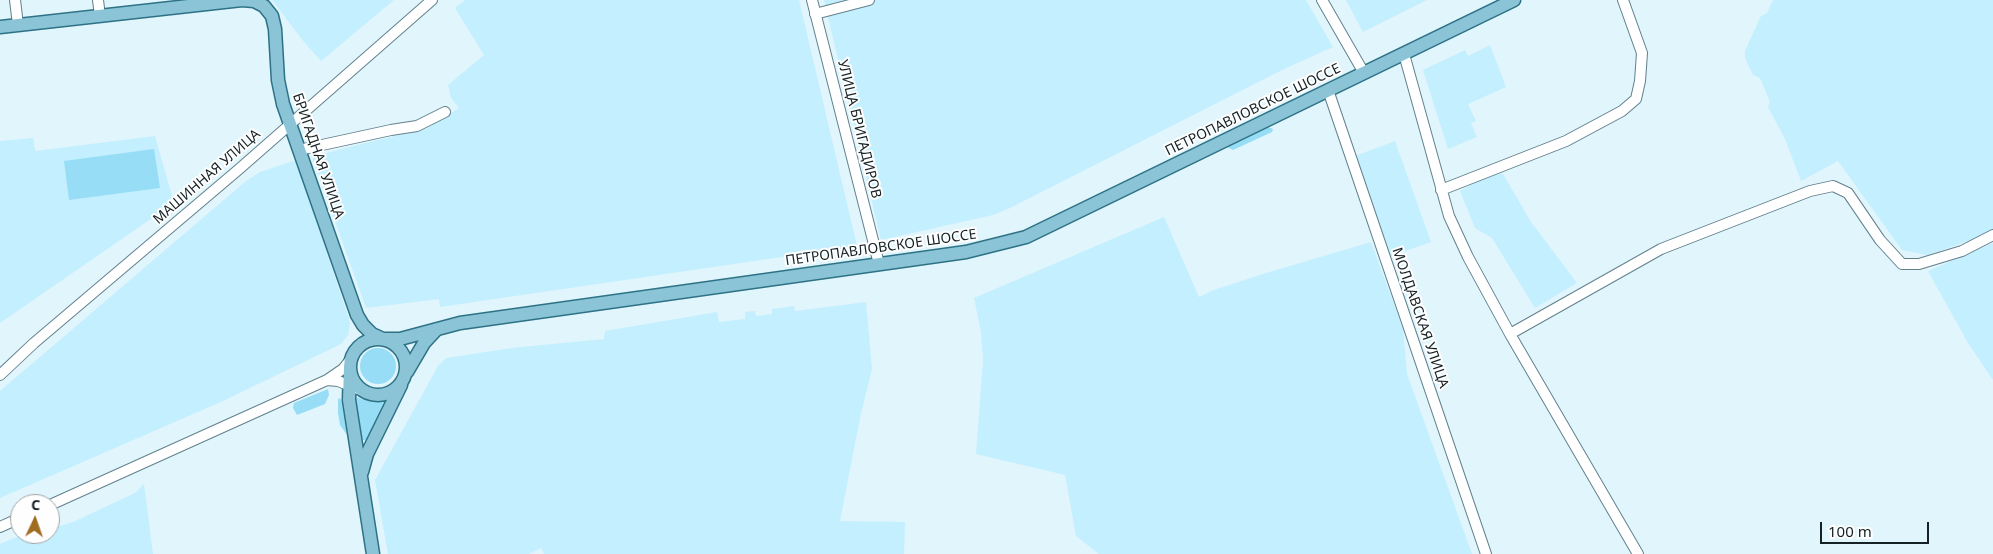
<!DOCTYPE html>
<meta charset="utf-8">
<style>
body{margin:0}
#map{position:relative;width:1993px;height:554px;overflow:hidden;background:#e1f5fc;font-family:"Noto Sans",sans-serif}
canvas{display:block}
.north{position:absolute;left:10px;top:494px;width:50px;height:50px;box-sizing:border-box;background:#fefefe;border:1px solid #a0a6a7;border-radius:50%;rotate:3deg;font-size:14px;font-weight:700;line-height:20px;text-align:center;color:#142125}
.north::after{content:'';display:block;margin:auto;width:18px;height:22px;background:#9f6c22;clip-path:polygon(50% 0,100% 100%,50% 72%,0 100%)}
.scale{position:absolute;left:1820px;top:522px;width:109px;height:22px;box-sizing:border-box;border:2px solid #142125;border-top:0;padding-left:6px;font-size:15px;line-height:18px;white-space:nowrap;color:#142125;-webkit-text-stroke:4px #fefefe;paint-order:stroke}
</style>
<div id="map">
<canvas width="1993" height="554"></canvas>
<div class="north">С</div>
<div class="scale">100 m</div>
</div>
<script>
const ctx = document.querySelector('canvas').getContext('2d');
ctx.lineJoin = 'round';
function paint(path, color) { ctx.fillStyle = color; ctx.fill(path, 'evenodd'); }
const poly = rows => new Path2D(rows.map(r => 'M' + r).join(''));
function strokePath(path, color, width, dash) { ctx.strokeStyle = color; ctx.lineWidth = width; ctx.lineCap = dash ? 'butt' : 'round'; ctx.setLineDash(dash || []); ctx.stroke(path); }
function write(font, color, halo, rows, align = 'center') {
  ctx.font = font + ' "Noto Sans",sans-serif'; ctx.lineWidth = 4; ctx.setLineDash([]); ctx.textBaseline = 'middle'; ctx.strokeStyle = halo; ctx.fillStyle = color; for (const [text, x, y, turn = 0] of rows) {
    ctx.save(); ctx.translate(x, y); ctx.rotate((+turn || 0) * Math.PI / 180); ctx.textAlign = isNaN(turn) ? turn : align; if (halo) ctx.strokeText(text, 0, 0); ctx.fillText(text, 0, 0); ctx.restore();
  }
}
const built = poly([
 [272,0,394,0,321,61,304,42],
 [465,0,799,0,857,246,440,307,439,299,366,308,312,157,365,143,426,129,459,108,451,98,448,85,484,55,455,8],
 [824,0,1306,0,1333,47,1282,70,1010,208,993,215,881,240],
 [1346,0,1427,0,1363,32],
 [1773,0,1993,0,1993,233,1927,255,1902,250,1838,161,1801,181,1785,139,1768,107,1770,102,1760,78,1753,75,1745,58,1745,51,1761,16,1767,13],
 [1490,45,1506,87,1468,104,1476,121,1471,123,1477,137,1448,149,1423,70,1465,50,1468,56],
 [155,136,174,203,0,323,0,141,33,138,35,151],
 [1395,141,1431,242,1391,256,1355,156],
 [296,160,350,322,348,335,341,344,223,401,0,498,0,391,246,181,260,172],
 [1489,174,1503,174,1531,222,1577,283,1535,308,1492,238,1475,228,1460,191],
 [1164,217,1199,297,1214,290,1266,273,1371,242,1403,329,1407,374,1472,554,1099,554,1076,536,1065,475,976,454,983,360,981,332,974,298],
 [1993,243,1993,380,1968,343,1928,271],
 [866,302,872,369,860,418,840,521,905,522,904,554,544,554,541,548,529,554,388,554,375,480,438,366,446,358,512,348,604,339,605,331,717,312,719,322,745,319,745,312,755,311,756,316,772,314,772,309,794,306,795,311],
 [144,484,153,554,0,554,0,544,24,534,50,534,50,529,73,522,135,493]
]);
const green = poly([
 [1268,127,1273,129,1272,132,1233,150,1225,146],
 [154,149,160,188,69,200,64,161],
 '360 366a18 18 0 1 1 36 0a18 18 0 1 1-36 0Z',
 [328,389,329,395,325,404,297,415,293,408,294,403],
 [355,397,371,401,390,399,368,441,363,440,362,438],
 [340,398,342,403,347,435,340,425,338,413,338,399]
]);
const minor = poly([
 [15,0,18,25],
 [98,0,100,16],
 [812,0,879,264],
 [1322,0,1364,73],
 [815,14,869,0],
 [1404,54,1449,216,1468,257,1510,334,1638,554],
 [1328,90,1486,554],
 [299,150,391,130,417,126,445,112],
 [1441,190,1566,141,1622,111,1636,99,1640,81,1642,53,1623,0],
 [1510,334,1661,249,1810,191,1833,186,1848,193,1880,240,1902,264,1919,264,1962,251,1993,235],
 [0,375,34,343,238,170,432,0],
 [327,380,338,381,361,390],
 [50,505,327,380,343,369,351,359],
 [0,527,20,518]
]);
const major = poly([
 [0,27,242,0,254,1,264,6,272,16,275,29,278,80,283,104,357,315,363,325,372,334,383,339,400,339,460,323,966,252,1026,237,1514,0],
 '350 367a28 28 0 1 1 56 0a28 28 0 1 1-56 0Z',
 [350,367,349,400,373,554],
 [407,372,424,343,437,329],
 [362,472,367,454,401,385]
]);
const streetNames = [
 ["ПЕТРОПАВЛОВСКОЕ ШОССЕ",1253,110,-26],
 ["УЛИЦА БРИГАДИРОВ",859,129,76],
 ["БРИГАДНАЯ УЛИЦА",318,156,71],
 ["МАШИННАЯ УЛИЦА",207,177,-41],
 ["ПЕТРОПАВЛОВСКОЕ ШОССЕ",881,248,-8],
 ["МОЛДАВСКАЯ УЛИЦА",1420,318,71]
];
paint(built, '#c4efff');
paint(green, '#97ddf6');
strokePath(minor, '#62818d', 12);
strokePath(major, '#2e7286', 15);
strokePath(minor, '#fff', 10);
strokePath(major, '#8ac4d6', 12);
write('14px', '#142125', '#fefefe', streetNames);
</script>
